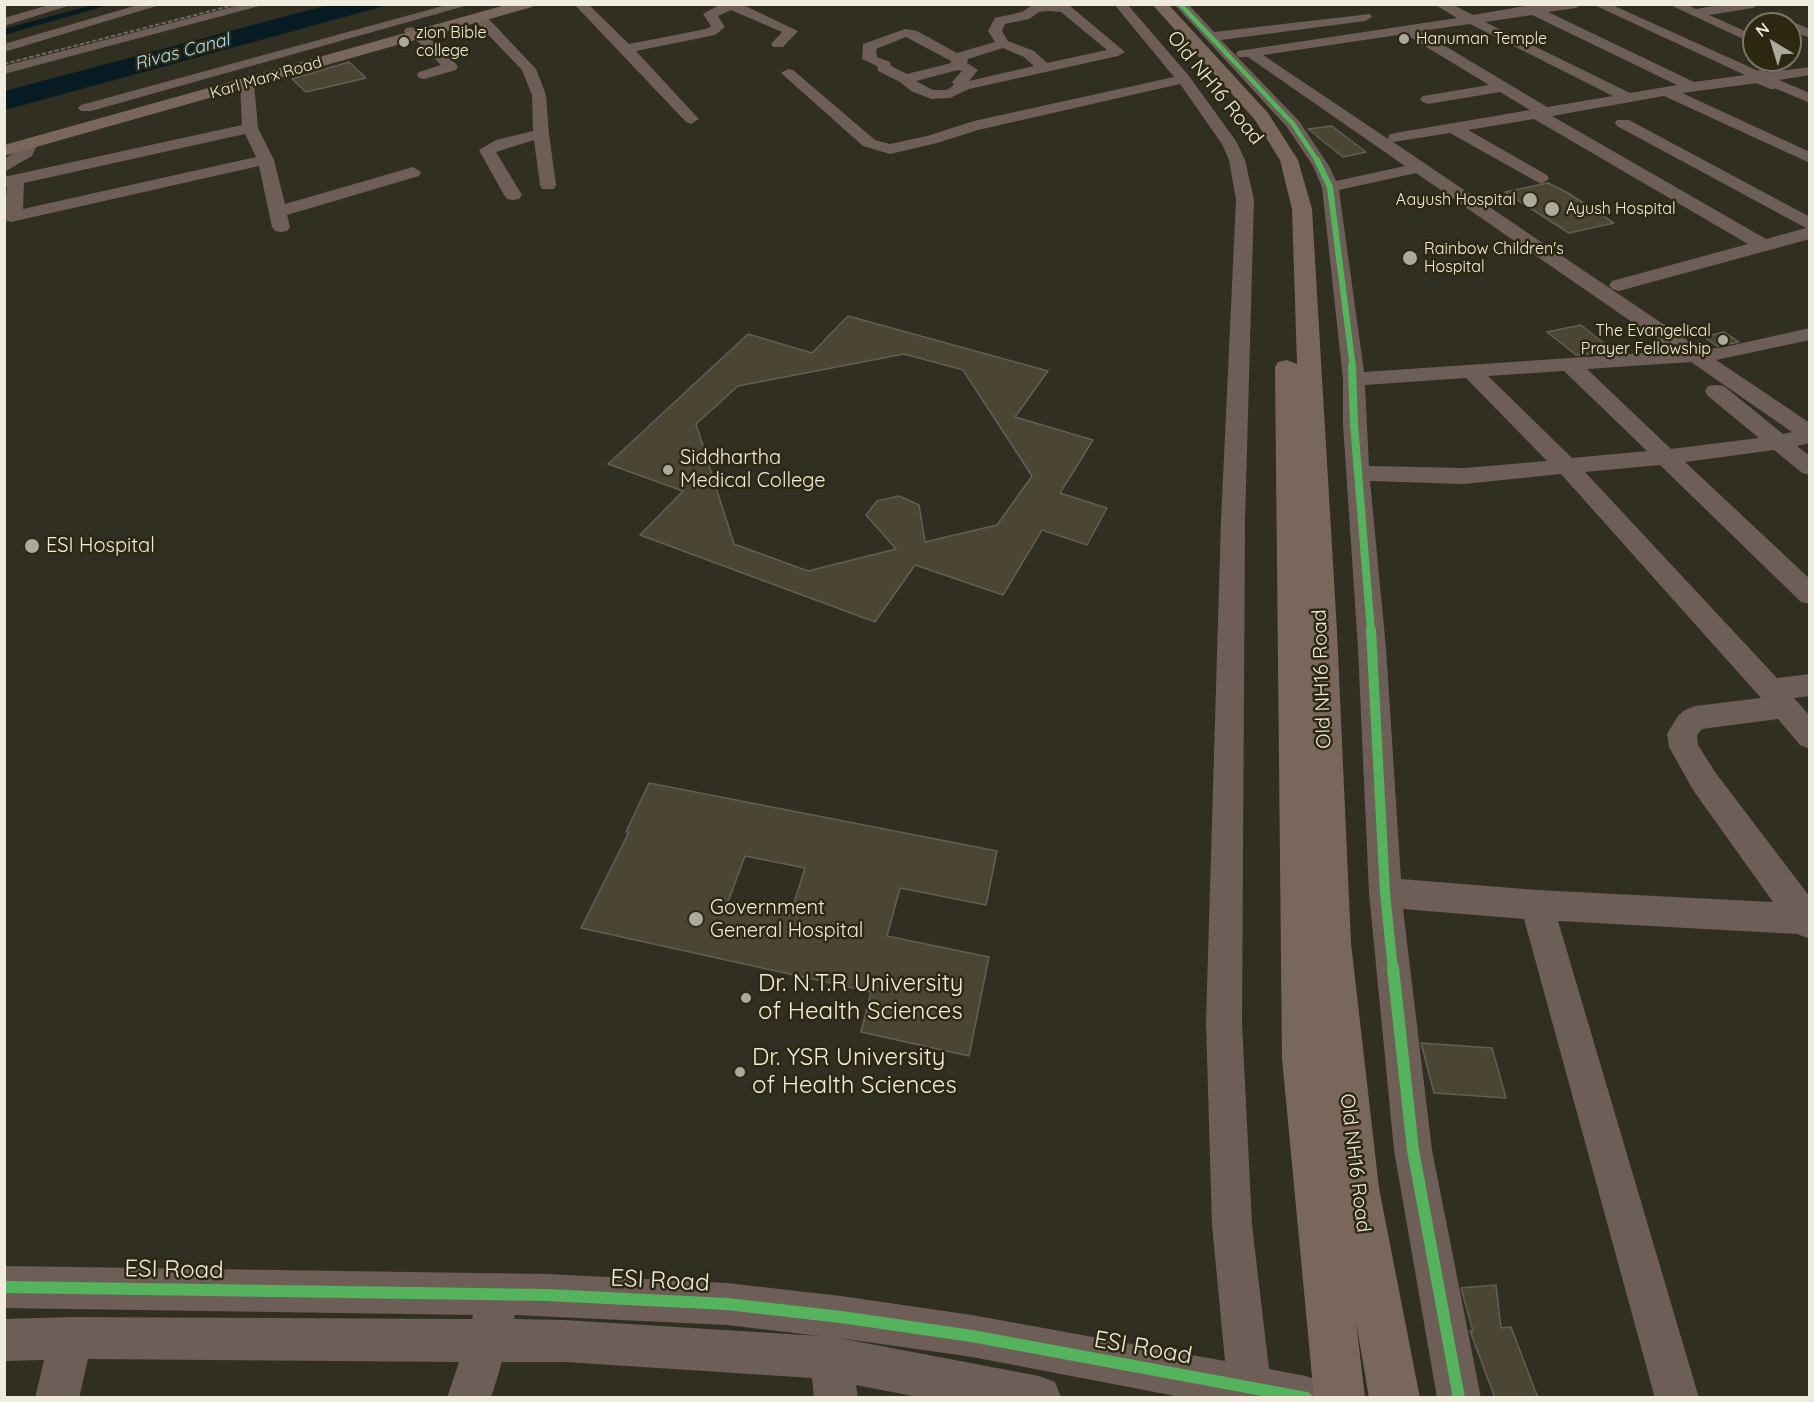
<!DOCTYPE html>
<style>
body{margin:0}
#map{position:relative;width:1814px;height:1402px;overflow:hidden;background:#312e22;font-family:Quicksand,sans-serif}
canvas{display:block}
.frame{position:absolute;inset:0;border:6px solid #efecdf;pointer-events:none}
.north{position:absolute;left:1742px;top:12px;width:60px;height:60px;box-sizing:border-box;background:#2d2812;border:2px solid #7b7664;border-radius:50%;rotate:322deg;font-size:16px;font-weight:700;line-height:24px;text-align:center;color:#efecdf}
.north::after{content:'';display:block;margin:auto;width:21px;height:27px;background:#acaa9d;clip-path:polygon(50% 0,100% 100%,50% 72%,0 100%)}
</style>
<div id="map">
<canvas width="1814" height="1402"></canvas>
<div class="frame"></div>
<div class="north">N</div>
</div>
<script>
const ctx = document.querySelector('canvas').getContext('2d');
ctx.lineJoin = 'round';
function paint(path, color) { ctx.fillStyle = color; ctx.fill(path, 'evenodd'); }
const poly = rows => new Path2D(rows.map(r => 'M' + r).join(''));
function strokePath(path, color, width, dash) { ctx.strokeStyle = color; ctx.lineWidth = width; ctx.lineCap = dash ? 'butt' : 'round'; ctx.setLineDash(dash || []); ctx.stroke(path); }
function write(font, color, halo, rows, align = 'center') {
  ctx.font = font + ' Quicksand,sans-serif'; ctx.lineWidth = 5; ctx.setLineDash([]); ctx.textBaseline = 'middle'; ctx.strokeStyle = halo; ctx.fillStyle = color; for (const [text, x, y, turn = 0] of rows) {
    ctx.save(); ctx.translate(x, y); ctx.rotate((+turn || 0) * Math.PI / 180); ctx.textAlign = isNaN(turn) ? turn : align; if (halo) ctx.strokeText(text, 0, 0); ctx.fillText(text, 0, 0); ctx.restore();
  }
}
const water = poly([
 [328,5,388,5,5,110,5,91]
]);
const canal = poly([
 [96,4,112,4,4,35,4,29,96,4]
]);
const building = poly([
 [349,62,366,78,306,92,292,79,349,62],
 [1332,126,1366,152,1343,157,1308,129,1332,126],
 [1548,183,1568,193,1614,223,1569,233,1505,192,1548,183],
 [848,316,1048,371,1015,417,1093,440,1060,493,1107,508,1087,545,1042,530,1003,595,915,565,875,622,640,535,683,491,608,464,748,334,812,353,848,316],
 [904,354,963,370,1032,476,997,525,925,542,919,505,899,496,877,501,866,515,896,549,808,571,734,544,696,424,738,386,904,354],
 [1581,325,1615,352,1576,355,1547,332,1581,325],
 [1724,332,1739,342,1717,346,1704,337,1724,332],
 [649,783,997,851,986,905,900,888,887,936,989,957,969,1056,861,1032,871,992,581,928,629,832,626,832,649,783],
 [745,856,805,868,790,915,728,902,745,856],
 [1421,1043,1492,1048,1506,1098,1434,1093,1421,1043],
 [1496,1285,1501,1328,1511,1327,1538,1398,1495,1398,1470,1331,1473,1331,1461,1288,1496,1285]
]);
const minor = poly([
 [52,4,74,4,4,26,4,18,52,4],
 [141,4,163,4,4,52,4,44,141,4],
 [244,4,267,4,4,74,4,66,244,4],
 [450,4,472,4,91,111,81,111,78,108,81,105,450,4],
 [574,4,588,4,629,44,706,29,711,26,703,14,721,4,741,4,798,31,783,47,773,47,771,44,782,32,731,10,718,16,725,27,715,35,636,51,696,116,699,119,691,124,686,122,574,4],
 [1034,4,1070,6,1125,52,1118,56,969,89,950,98,931,99,911,91,900,82,878,71,877,66,862,59,863,44,905,29,917,31,957,53,995,42,988,31,995,18,1022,12,1034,4],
 [1048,11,1061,12,1107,50,1047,63,1034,51,1008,41,1002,31,1005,24,1029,19,1039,12,1048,11],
 [906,37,951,61,951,63,907,74,891,66,890,62,877,57,876,49,906,37],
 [1003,48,1024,57,1034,66,969,81,978,70,967,63,968,59,1003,48],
 [958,70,962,71,952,82,954,85,947,90,933,90,916,81,958,70],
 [1114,4,1127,4,1189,76,1236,141,1245,160,1254,200,1245,521,1242,1022,1252,1225,1269,1369,1306,1376,1322,1382,1328,1398,1186,1398,972,1357,839,1338,1039,1376,1055,1382,1061,1398,923,1398,856,1385,858,1398,814,1398,812,1378,565,1362,502,1362,491,1398,447,1398,459,1362,88,1359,79,1398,35,1398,44,1360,4,1361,4,1319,71,1317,472,1319,473,1315,4,1308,4,1266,547,1274,727,1283,841,1296,972,1315,1225,1361,1212,1225,1206,1022,1221,521,1236,200,1229,160,1222,144,1180,84,978,130,937,143,890,154,863,146,781,73,788,69,793,70,875,140,890,144,927,136,974,121,1174,77,1114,4],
 [515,1315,727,1325,820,1336,565,1320,514,1319,515,1315],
 [1174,4,1188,4,1214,32,1370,14,1372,17,1365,21,1221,40,1299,121,1329,166,1336,181,1405,166,1248,57,1238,57,1236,54,1238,51,1457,18,1434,4,1451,4,1473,15,1531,5,1582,4,1576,8,1548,12,1694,82,1745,75,1592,4,1610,4,1763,73,1810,67,1810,75,1779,80,1810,93,1810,103,1767,85,1765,82,1682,93,1810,152,1810,163,1664,96,1552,116,1766,239,1806,228,1617,126,1615,123,1617,120,1629,120,1810,217,1810,239,1619,291,1612,289,1609,285,1612,281,1748,244,1534,119,1468,130,1547,175,1549,179,1541,184,1450,133,1393,142,1700,349,1720,348,1810,328,1810,340,1716,360,1810,423,1810,443,1797,446,1810,456,1810,475,1802,473,1774,450,1685,462,1810,579,1810,604,1801,602,1660,465,1585,472,1777,678,1810,674,1810,696,1794,698,1810,716,1810,749,1800,745,1778,719,1702,729,1697,735,1698,745,1715,772,1810,897,1810,939,1797,934,1558,921,1699,1398,1655,1398,1524,919,1403,909,1432,1150,1481,1398,1437,1398,1394,1150,1369,893,1358,648,1343,424,1343,379,1322,187,1313,166,1287,127,1174,4],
 [1532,15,1677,85,1630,93,1485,22,1532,15],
 [1470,24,1613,96,1547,107,1420,31,1470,24],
 [1405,34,1489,85,1423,96,1420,99,1423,102,1428,104,1500,92,1530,110,1395,133,1389,135,1388,139,1263,55,1405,34],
 [1416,173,1674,351,1364,372,1339,190,1416,173],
 [1691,362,1792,432,1783,434,1724,386,1716,385,1708,386,1705,391,1708,396,1759,438,1671,449,1587,369,1691,362],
 [1564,371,1647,451,1572,458,1488,376,1564,371],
 [1466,378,1547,461,1464,468,1369,466,1365,385,1466,378],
 [1561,474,1761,698,1695,706,1685,710,1678,716,1667,734,1669,747,1693,790,1773,902,1537,890,1401,879,1386,648,1370,481,1464,484,1561,474],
 [1668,4,1686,4,1696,9,1724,4,1759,4,1753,8,1709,15,1754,35,1754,44,1668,4],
 [480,14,485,15,536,69,546,95,549,134,556,185,554,189,542,189,540,185,534,140,496,152,522,195,519,199,513,200,507,199,504,195,479,150,496,140,533,131,532,95,522,70,475,21,473,18,475,15,480,14],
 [1790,21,1810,29,1810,38,1790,30,1790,24,1784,24,1790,21],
 [411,27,424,32,456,64,458,67,456,70,424,79,419,78,417,75,419,72,441,65,414,38,406,34,404,31,406,28,411,27],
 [247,79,254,83,258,128,274,160,285,204,413,167,421,172,419,176,287,215,290,227,287,231,281,232,275,231,272,227,259,166,11,222,4,220,7,186,4,187,4,177,242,125,240,83,247,79],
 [245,134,256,157,23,209,24,183,245,134],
 [30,138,38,143,32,156,4,172,4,159,19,150,24,140,30,138]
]);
const major = poly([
 [509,4,534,4,532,7,4,156,4,145,509,4],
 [1152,4,1168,4,1268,113,1298,160,1312,209,1337,631,1351,943,1379,1188,1420,1398,1369,1398,1356,1321,1365,1398,1314,1398,1282,1058,1275,367,1278,362,1287,360,1297,364,1292,209,1280,160,1255,120,1152,4]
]);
const rail = poly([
 [4,64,238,4]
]);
const minorBridge = poly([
 [1760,77,1772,82]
]);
const cyclewayFar4 = poly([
 [1180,4,1293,124,1318,162]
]);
const cyclewayFar3 = poly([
 [1317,160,1330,187,1353,368]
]);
const cyclewayFar2 = poly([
 [1352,366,1354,424,1371,631]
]);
const cyclewayFar1 = poly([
 [1371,630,1385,893,1393,970]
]);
const cycleway = poly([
 [1393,968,1413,1150,1459,1398],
 [4,1287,547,1295,727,1304,841,1317,972,1336,1306,1398]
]);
const markers = [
 [1404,39,6,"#acaa9d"],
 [404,42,6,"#acaa9d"],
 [1530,200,8,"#acaa9d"],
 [1552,209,8,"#acaa9d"],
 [1410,258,8,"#acaa9d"],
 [1723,340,6,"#acaa9d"],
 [668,470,6,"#acaa9d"],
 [32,546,8,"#acaa9d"],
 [696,919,8,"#acaa9d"],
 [746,998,6,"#acaa9d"],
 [740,1072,6,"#acaa9d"]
];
const farPoinames = [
 ["zion Bible",416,33],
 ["college",416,51],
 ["Hanuman Temple",1416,39],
 ["Aayush Hospital",1516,200,"right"],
 ["Ayush Hospital",1566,209],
 ["Rainbow Children's",1424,249],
 ["Hospital",1424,267],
 ["The Evangelical",1711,331,"right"],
 ["Prayer Fellowship",1711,349,"right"]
];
const farStreetnames = [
 ["Karl Marx Road",266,78,-16]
];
const farWaternames = [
 ["Rivas Canal",182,52,-15]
];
const streetNames = [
 ["Old NH16 Road",1215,88,51],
 ["Old NH16 Road",1322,679,-92],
 ["Old NH16 Road",1355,1163,83]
];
const poiNames = [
 ["Siddhartha",680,458],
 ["Medical College",680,481],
 ["ESI Hospital",46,546],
 ["Government",710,908],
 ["General Hospital",710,931]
];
const nearPoinames = [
 ["Dr. N.T.R University",758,984],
 ["of Health Sciences",758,1012],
 ["Dr. YSR University",752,1058],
 ["of Health Sciences",752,1086]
];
const nearStreetnames = [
 ["ESI Road",174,1270,1],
 ["ESI Road",660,1281,3],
 ["ESI Road",1143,1348,10]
];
paint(water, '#061b22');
paint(canal, '#061b22');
paint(building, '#4a4633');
strokePath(building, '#626055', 1.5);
paint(minor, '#6d5f57');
paint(major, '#79675b');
strokePath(rail, '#6f685e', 2, [4.5, 2]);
strokePath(minorBridge, '#6d5f57', 14);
strokePath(cyclewayFar4, '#56b35d', 4.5);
strokePath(cyclewayFar3, '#56b35d', 6);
strokePath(cyclewayFar2, '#56b35d', 8);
strokePath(cyclewayFar1, '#56b35d', 10);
strokePath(cycleway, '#56b35d', 12);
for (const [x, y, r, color] of markers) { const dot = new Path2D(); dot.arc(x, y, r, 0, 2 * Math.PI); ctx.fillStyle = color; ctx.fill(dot); strokePath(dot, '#2d2812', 2); }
write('16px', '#efecdf', '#2d2812', farPoinames, 'left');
write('16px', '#efecdf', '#2d2812', farStreetnames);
write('italic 18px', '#a6e2fc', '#2d2812', farWaternames);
write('20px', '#efecdf', '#2d2812', streetNames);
write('20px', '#efecdf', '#2d2812', poiNames, 'left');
write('24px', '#efecdf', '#2d2812', nearPoinames, 'left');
write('24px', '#efecdf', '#2d2812', nearStreetnames);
</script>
